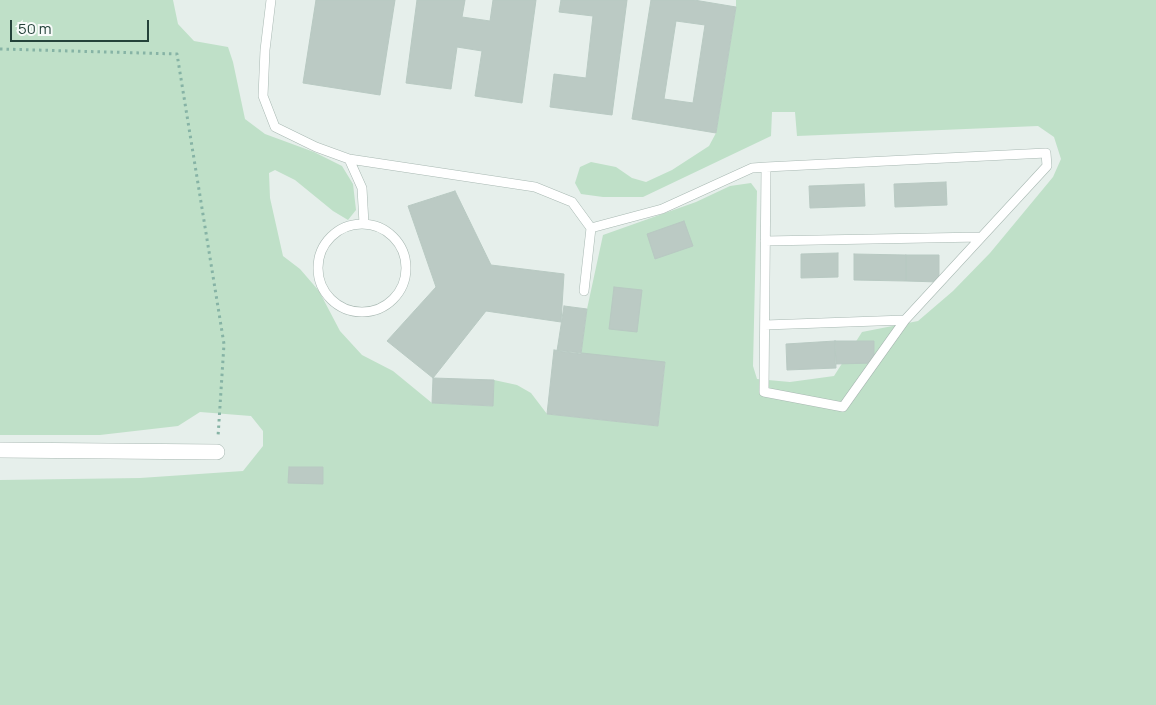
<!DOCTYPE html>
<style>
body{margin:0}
#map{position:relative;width:1156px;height:705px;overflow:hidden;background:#e6efeb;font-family:Manrope,sans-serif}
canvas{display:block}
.scale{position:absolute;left:10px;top:20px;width:139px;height:22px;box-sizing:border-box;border:2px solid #24423a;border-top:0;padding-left:6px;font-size:15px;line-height:18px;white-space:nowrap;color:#24423a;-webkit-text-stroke:4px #f7fbf9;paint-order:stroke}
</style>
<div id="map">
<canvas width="1156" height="705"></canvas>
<div class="scale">50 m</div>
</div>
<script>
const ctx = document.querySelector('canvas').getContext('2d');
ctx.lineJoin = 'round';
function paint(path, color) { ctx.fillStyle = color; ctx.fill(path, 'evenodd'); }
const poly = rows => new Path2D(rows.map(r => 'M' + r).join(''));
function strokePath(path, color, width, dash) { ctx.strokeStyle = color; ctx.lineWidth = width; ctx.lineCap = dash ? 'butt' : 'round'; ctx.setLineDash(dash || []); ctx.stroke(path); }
const green = poly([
 [0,0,173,0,178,24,194,41,228,47,233,62,245,119,265,134,314,152,342,166,353,184,356,210,348,220,333,211,295,180,275,170,269,173,270,198,283,256,300,269,319,291,340,331,362,355,393,371,432,403,492,406,494,380,517,385,531,393,547,414,658,426,665,363,581,354,587,309,603,235,696,202,730,186,751,183,757,191,753,366,757,379,790,382,834,376,862,332,918,321,953,291,990,253,1053,177,1061,159,1054,137,1038,126,797,136,795,112,772,112,771,136,643,197,603,197,581,194,575,183,580,167,591,162,616,167,632,178,646,182,672,170,709,146,716,133,736,7,736,0,1156,0,1156,705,0,705,0,480,140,478,243,471,263,446,263,431,251,416,200,412,178,426,100,435,0,435]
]);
const building = poly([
 [316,0,395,0,380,95,303,83,316,0],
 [417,0,465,0,462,17,490,21,493,0,536,0,522,103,475,96,482,51,457,47,451,89,406,83,417,0],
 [561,0,627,0,612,115,550,107,554,74,586,78,593,16,559,12,561,0],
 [651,0,694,0,736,7,716,133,632,119,651,0],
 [676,21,705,25,693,103,664,99,676,21],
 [946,182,947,205,895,207,894,184,946,182],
 [864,184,865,206,810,208,809,186,864,184],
 [455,191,491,265,564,274,561,322,486,311,433,378,387,341,436,287,408,206,455,191],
 [684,221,693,246,655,259,647,234,684,221],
 [838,253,838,277,801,278,801,254,838,253],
 [854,254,906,255,906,281,854,280,854,254],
 [906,255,939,255,939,282,906,281,906,255],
 [614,287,642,290,637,332,609,329,614,287],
 [564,306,587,309,581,354,557,351,564,306],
 [835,341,836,368,787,370,786,344,835,341],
 [835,341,874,341,874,363,835,364,835,341],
 [554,350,665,362,658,426,547,414,554,350],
 [433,378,494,380,493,406,432,403,433,378],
 [289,467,323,467,323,484,288,483,289,467]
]);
const path = poly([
 [0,49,177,54,224,344,218,437]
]);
const service = poly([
 [271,0,265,50,263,96,275,127,316,147,349,159,362,188,364,224],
 [349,159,535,187,572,202,591,228,662,209,752,168,766,167,1046,153,1047,166,905,320,843,407,764,392,766,167],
 '318 268a44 44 0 1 1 88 0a44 44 0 1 1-88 0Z',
 [765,241,981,237],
 [584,291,591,228],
 [765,325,905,320]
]);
const minor = poly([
 [0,450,217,452]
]);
paint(green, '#bfe0c8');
paint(building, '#bbcac4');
strokePath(building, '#b8c9c2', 1);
strokePath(service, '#a8b8b2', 10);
strokePath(minor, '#a8b8b2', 16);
strokePath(path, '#86b3a5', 3, [2.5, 4]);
strokePath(service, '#fff', 9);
strokePath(minor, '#fff', 15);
</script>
